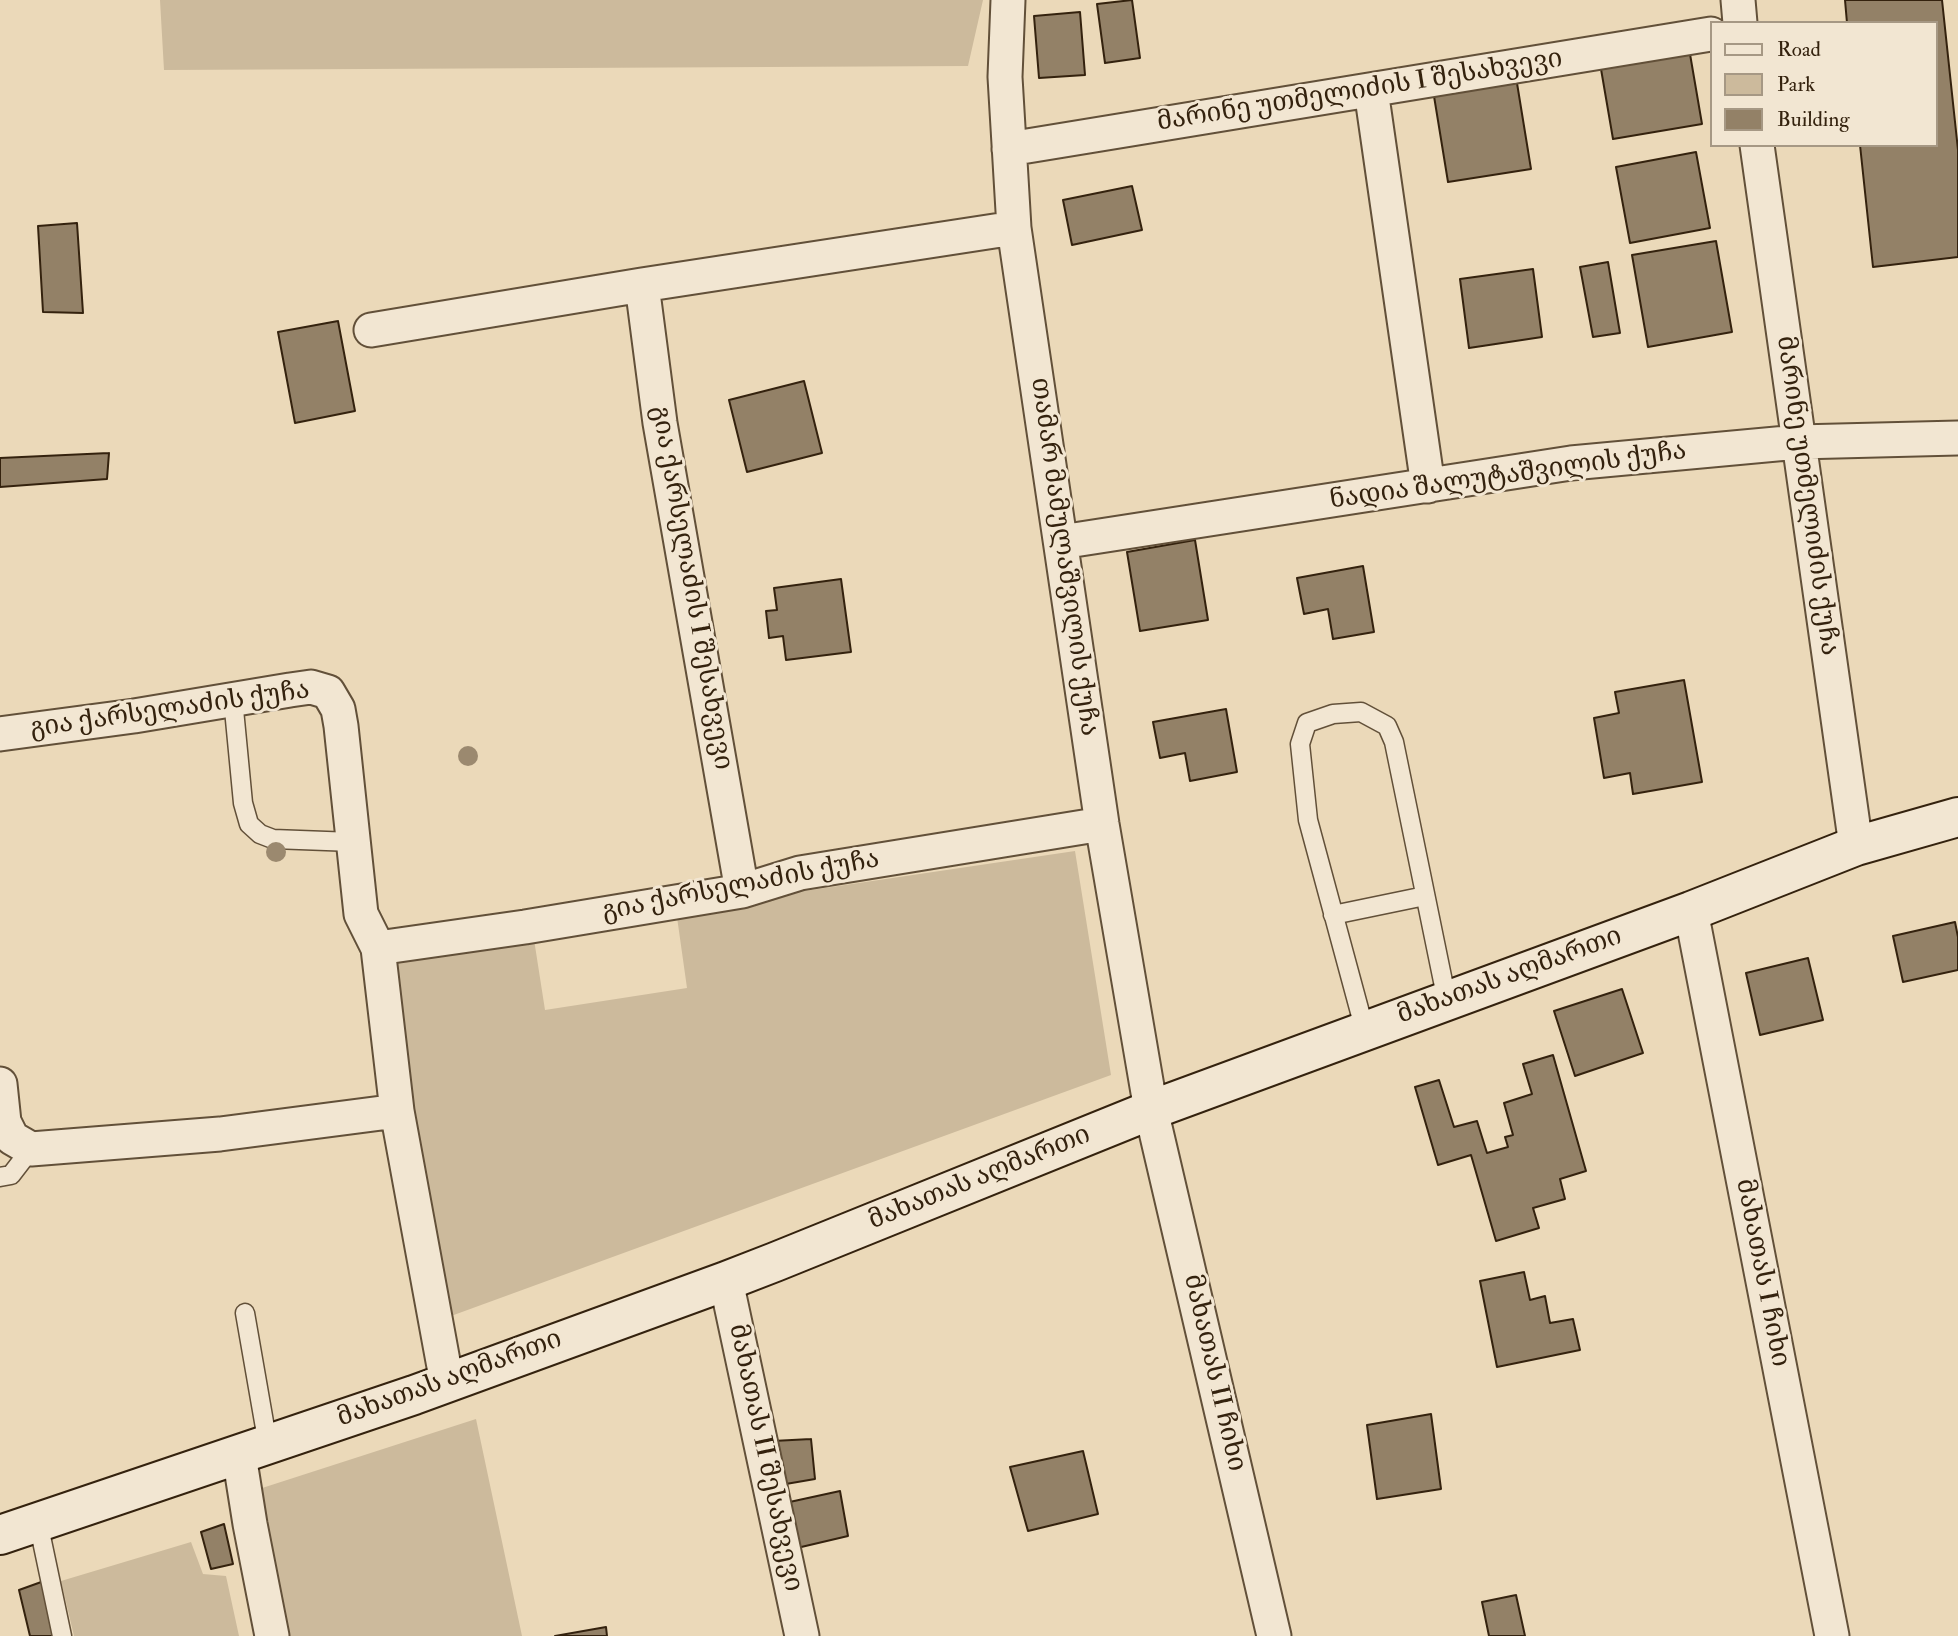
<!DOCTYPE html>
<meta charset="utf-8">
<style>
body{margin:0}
#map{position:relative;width:1958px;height:1636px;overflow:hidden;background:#ebd9b9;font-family:"IM FELL Double Pica",serif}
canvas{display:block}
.legend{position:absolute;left:1710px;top:21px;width:228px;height:126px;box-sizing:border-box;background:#f2e6d2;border:2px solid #a69884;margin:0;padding:9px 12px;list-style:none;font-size:21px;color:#34220e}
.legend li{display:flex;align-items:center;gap:14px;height:35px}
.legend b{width:35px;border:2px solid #a69884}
</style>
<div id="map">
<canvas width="1958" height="1636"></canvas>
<ul class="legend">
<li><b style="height:9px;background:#f2e6d2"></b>Road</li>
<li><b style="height:19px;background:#ccba9c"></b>Park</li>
<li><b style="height:19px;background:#938167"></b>Building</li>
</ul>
</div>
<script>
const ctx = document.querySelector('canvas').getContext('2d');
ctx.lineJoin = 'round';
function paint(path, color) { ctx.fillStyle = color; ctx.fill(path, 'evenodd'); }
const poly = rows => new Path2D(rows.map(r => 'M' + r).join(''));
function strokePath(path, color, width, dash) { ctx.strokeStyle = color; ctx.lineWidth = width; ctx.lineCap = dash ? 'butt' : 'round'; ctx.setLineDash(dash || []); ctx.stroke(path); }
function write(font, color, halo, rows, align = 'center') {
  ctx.font = font + ' "IM FELL Double Pica","Noto Serif Georgian",serif'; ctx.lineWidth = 6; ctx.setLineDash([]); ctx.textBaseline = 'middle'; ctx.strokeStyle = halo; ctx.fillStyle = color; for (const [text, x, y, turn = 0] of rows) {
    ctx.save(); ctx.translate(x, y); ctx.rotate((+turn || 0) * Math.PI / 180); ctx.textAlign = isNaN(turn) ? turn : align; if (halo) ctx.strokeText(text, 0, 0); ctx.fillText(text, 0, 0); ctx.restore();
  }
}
const green = poly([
 [160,0,983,0,968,66,164,70],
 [1075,851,1111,1075,451,1316,436,1282,392,964,533,933,545,1010,687,988,676,910],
 [476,1419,522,1636,285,1636,256,1490],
 [191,1542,203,1574,226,1576,239,1636,74,1636,61,1581]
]);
const building = poly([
 [1132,0,1140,58,1105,63,1097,4,1132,0],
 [1845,0,1942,0,1958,150,1958,257,1873,267,1860,145,1935,145,1935,23,1847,23,1845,0],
 [1080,12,1085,75,1039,78,1034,16,1080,12],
 [1690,54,1702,124,1613,139,1601,69,1690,54],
 [1516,77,1531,169,1448,182,1433,90,1516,77],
 [1696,152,1710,228,1630,243,1616,167,1696,152],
 [1132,186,1142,230,1072,245,1063,200,1132,186],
 [77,223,83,313,43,312,38,226,77,223],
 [1716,241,1732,332,1648,347,1632,255,1716,241],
 [1608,262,1620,333,1593,337,1580,267,1608,262],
 [1533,269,1542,337,1469,348,1460,279,1533,269],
 [338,321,355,411,295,423,278,332,338,321],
 [804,381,822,453,747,472,729,400,804,381],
 [109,453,107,479,0,487,0,458,109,453],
 [1195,540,1208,620,1140,631,1127,552,1195,540],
 [1363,566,1374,632,1333,639,1328,609,1304,614,1297,578,1363,566],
 [841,579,851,652,786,660,783,636,769,638,766,611,777,610,774,588,841,579],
 [1684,680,1702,782,1633,794,1630,773,1604,778,1594,718,1619,713,1615,692,1684,680],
 [1226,709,1237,772,1190,781,1185,753,1160,758,1153,722,1226,709],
 [1955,922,1958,937,1958,970,1903,982,1893,936,1955,922],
 [1808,958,1823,1020,1760,1035,1746,973,1808,958],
 [1622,989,1643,1053,1575,1076,1554,1011,1622,989],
 [1553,1055,1586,1171,1560,1179,1565,1199,1533,1208,1539,1228,1496,1241,1471,1155,1438,1165,1415,1087,1439,1080,1454,1127,1477,1121,1487,1153,1508,1147,1505,1137,1513,1135,1504,1103,1532,1094,1523,1064,1553,1055],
 [1524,1272,1530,1300,1545,1296,1550,1323,1573,1319,1580,1350,1497,1367,1480,1281,1524,1272],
 [1431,1414,1441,1489,1377,1499,1367,1425,1431,1414],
 [811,1439,815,1479,780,1485,773,1441,811,1439],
 [1083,1451,1098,1514,1028,1531,1010,1467,1083,1451],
 [840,1491,848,1536,797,1548,785,1503,840,1491],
 [224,1524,233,1564,211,1569,201,1532,224,1524],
 [44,1581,56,1636,30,1636,19,1590,44,1581],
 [1516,1595,1525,1636,1489,1636,1482,1602,1516,1595],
 [606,1627,607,1636,555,1636,606,1627]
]);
const lane = poly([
 [233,699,243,803,249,824,260,834,273,839,353,842],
 [1333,915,1425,896],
 [1365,1031,1308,820,1300,744,1307,723,1333,714,1361,712,1387,726,1394,742,1447,1001],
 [0,1177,11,1175,31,1149],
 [245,1313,268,1445],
 [38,1522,62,1636]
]);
const street = poly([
 [1008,0,1005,77,1014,228,1102,824,1151,1110,1274,1636],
 [1738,0,1740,23],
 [1371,90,1428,486],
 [1757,145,1856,846],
 [1009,149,1711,34],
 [642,285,660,423,742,891],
 [371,330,642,285,1014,228],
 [1061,542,1571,463,1798,442,1958,438],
 [0,734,134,716,290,690,311,687,328,692,338,709,341,726,361,914,378,948,397,1111],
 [1691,911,1832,1636],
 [378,948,525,927,742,891,800,873,1102,824],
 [0,1084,4,1122,12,1138,31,1149,220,1134,397,1111,447,1383],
 [726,1281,802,1636],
 [239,1455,250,1524,272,1636]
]);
const secondary = poly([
 [0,1535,414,1395,726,1281,775,1262,1151,1110,1691,911,1856,846,1958,817]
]);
const trees = [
 [468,756],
 [276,852]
];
const streetNames = [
 ["მარინე უთმელიძის I შესახვევი",1360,92,-9],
 ["ნადია შალუტაშვილის ქუჩა",1508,477,-8],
 ["მარინე უთმელიძის ქუჩა",1806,496,82],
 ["თამარ მამულაშვილის ქუჩა",1063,557,82],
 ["გია ქარსელაძის I შესახვევი",690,588,80],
 ["გია ქარსელაძის ქუჩა",170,711,-8],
 ["გია ქარსელაძის ქუჩა",741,887,-11],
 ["მახათას აღმართი",1510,977,-20],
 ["მახათას აღმართი",980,1179,-22],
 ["მახათას I ჩიხი",1761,1273,79],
 ["მახათას II ჩიხი",1213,1373,77],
 ["მახათას აღმართი",450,1380,-20],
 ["მახათას II შესახვევი",764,1458,78]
];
paint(green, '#ccba9c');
paint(building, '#938167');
strokePath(building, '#34220e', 2);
strokePath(lane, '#625039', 21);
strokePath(street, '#625039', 37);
strokePath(secondary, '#34220e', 42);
strokePath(lane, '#f2e6d2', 18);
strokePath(street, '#f2e6d2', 33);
strokePath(secondary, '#f2e6d2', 38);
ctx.fillStyle = '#9b896f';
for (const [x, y] of trees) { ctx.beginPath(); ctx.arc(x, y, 10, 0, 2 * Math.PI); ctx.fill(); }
write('26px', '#34220e', '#f2e6d2', streetNames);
</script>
